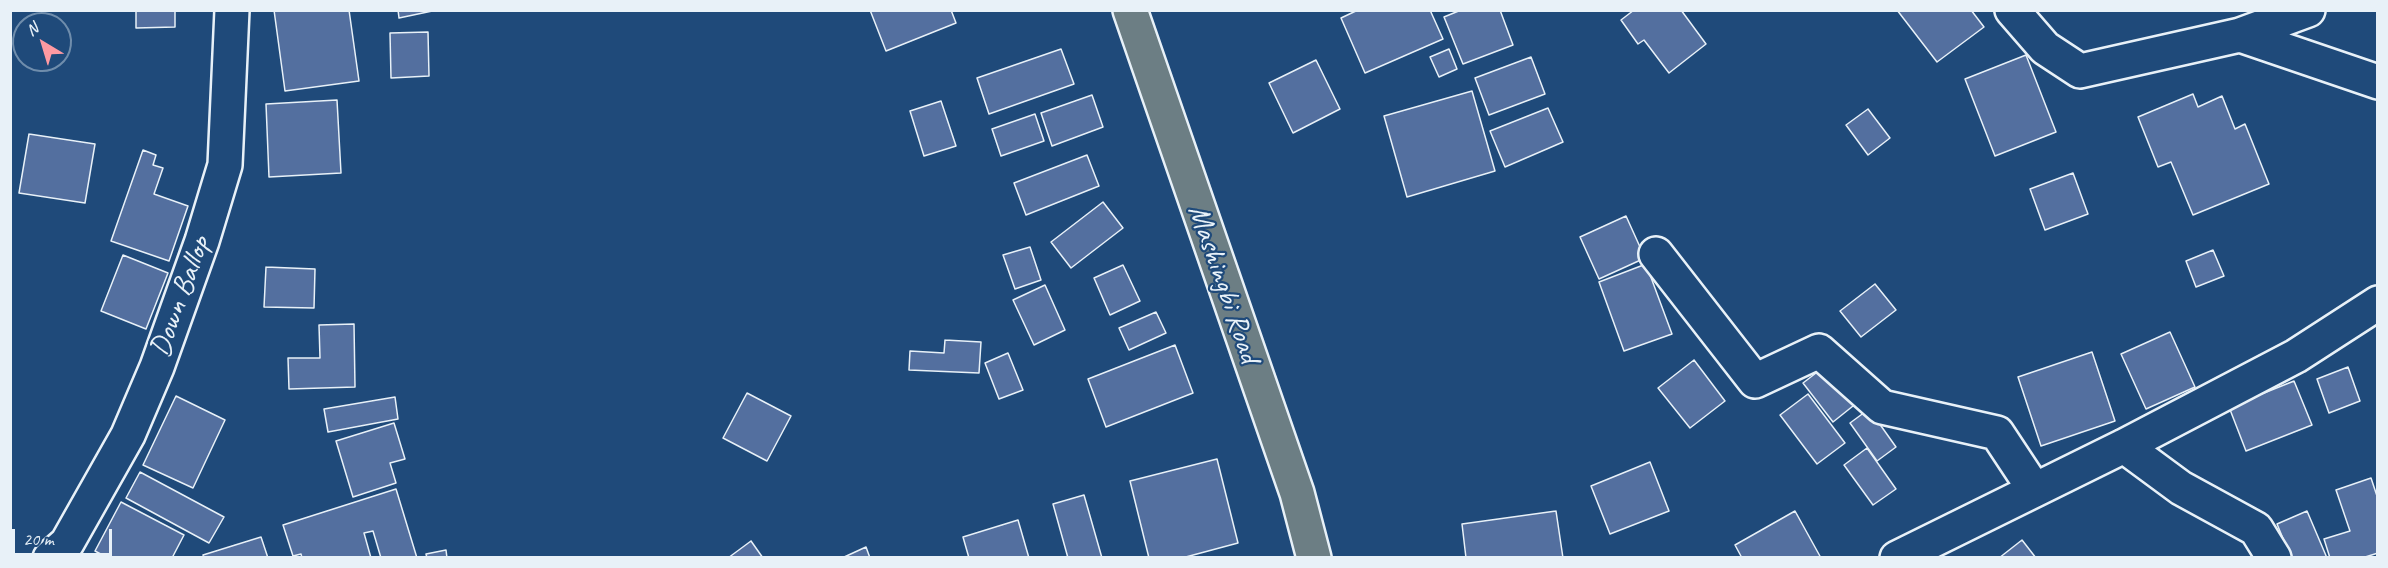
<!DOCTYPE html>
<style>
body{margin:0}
#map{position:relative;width:2388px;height:568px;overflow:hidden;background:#1f4a7a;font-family:Caveat,sans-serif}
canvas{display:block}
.frame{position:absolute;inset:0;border:12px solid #e8f1f8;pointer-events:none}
.north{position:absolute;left:12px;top:12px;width:60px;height:60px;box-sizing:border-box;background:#1f4a7a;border:2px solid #6f8dac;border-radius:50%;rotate:322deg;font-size:16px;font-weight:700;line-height:24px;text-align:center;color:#e8f1f8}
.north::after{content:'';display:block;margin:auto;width:21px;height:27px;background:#ff9aa2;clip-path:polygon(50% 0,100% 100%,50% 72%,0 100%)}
.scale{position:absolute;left:12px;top:529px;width:100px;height:27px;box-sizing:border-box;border:3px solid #e8f1f8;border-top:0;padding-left:8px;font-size:18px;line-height:21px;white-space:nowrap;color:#e8f1f8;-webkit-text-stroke:4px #1f4a7a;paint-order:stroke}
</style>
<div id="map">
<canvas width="2388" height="568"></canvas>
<div class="frame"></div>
<div class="north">N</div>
<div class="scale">20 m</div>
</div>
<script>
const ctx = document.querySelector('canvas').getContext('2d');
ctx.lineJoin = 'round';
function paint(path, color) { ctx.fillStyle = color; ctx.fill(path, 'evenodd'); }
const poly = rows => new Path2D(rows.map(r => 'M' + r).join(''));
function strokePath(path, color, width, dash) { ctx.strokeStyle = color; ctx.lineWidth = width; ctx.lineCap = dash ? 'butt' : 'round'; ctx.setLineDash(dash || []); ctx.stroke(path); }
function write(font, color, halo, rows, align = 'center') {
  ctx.font = font + ' Caveat,sans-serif'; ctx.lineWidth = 4.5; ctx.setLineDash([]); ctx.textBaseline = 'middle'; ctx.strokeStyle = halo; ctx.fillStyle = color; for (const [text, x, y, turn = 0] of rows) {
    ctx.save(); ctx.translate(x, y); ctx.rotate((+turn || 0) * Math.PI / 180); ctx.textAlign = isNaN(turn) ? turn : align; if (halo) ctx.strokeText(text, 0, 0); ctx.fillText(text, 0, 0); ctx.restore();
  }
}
const building = poly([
 [136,10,175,10,175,27,136,28,136,10],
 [274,10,349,10,359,81,285,91,274,10],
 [398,10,437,10,399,18,398,10],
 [870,10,951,10,956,23,886,51,870,10],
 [1358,10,1430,10,1443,39,1365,73,1341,18,1358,10],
 [1461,10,1500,10,1513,45,1463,64,1444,17,1461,10],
 [1634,10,1681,10,1706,44,1669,73,1644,40,1638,44,1621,20,1634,10],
 [1897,10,1971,10,1984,27,1937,62,1897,10],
 [428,32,429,76,391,78,390,33,428,32],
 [1061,49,1074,84,989,114,977,78,1061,49],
 [1449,49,1457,69,1439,77,1430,57,1449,49],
 [2026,55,2056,132,1995,156,1965,79,2026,55],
 [1531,57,1545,94,1489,115,1475,78,1531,57],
 [1316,60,1340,109,1293,133,1269,83,1316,60],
 [1472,91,1495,171,1407,197,1384,116,1472,91],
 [2193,94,2198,107,2222,96,2235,129,2245,124,2269,184,2193,215,2171,162,2158,167,2138,117,2193,94],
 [1092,95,1103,127,1052,146,1041,113,1092,95],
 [337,100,341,173,269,177,266,104,337,100],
 [941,101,956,146,924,156,910,111,941,101],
 [1548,108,1563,142,1505,167,1490,131,1548,108],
 [1868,109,1890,138,1868,155,1846,125,1868,109],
 [1035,114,1044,141,1001,156,992,129,1035,114],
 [29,134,95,144,85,203,19,193,29,134],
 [143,150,156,155,153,165,163,168,154,194,188,206,169,261,111,241,143,150],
 [1087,155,1099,186,1026,215,1014,183,1087,155],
 [2073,173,2088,214,2045,230,2030,189,2073,173],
 [1103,202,1123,228,1071,268,1051,242,1103,202],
 [1626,216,1645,258,1599,279,1580,237,1626,216],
 [1030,247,1041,280,1015,289,1003,255,1030,247],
 [2213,250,2224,276,2196,287,2186,261,2213,250],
 [123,255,168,273,146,329,101,311,123,255],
 [1646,264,1672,334,1624,351,1599,282,1646,264],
 [1123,265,1140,301,1110,315,1094,278,1123,265],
 [266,267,315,269,314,308,264,307,266,267],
 [1875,284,1896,310,1861,337,1840,311,1875,284],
 [1045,285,1065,330,1034,345,1013,300,1045,285],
 [1156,312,1166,333,1129,350,1119,328,1156,312],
 [354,324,355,387,289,389,288,358,320,358,319,325,354,324],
 [2170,332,2195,387,2146,409,2121,354,2170,332],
 [945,340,981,342,979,373,909,370,910,351,944,353,945,340],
 [1175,345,1193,393,1106,427,1088,379,1175,345],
 [2092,352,2115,421,2041,446,2018,377,2092,352],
 [1008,353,1023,390,999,399,985,363,1008,353],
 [1694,360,1725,401,1690,428,1658,388,1694,360],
 [1829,363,1858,402,1833,422,1803,383,1829,363],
 [2348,367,2360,401,2329,413,2317,379,2348,367],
 [2294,381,2312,425,2246,451,2229,407,2294,381],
 [747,393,791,416,767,461,723,438,747,393],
 [1808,394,1845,443,1817,464,1780,415,1808,394],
 [176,396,225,420,193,488,143,465,176,396],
 [395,397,398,419,328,432,324,409,395,397],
 [1869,409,1896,447,1877,461,1850,423,1869,409],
 [394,423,405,459,390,463,396,483,353,497,336,441,394,423],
 [1867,448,1896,489,1873,505,1844,465,1867,448],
 [1217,459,1238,543,1182,558,1149,558,1130,481,1217,459],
 [1650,462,1669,511,1610,534,1591,486,1650,462],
 [140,472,224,517,209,543,126,498,140,472],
 [2371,478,2378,499,2378,553,2362,558,2330,558,2324,539,2350,531,2336,490,2371,478],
 [396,489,417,558,381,558,373,531,364,533,371,558,302,558,301,554,293,556,283,525,396,489],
 [1084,495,1102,558,1068,558,1053,504,1084,495],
 [121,502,184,535,172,558,108,558,95,551,121,502],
 [1556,511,1563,558,1466,558,1462,524,1556,511],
 [1795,511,1821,558,1742,558,1735,545,1795,511],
 [2307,511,2327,558,2291,558,2277,524,2307,511],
 [1018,520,1029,558,969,558,963,537,1018,520],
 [261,537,268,558,204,558,203,555,261,537],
 [2022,540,2036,558,1999,558,2022,540],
 [751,541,763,558,728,558,751,541],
 [866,547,870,558,842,558,866,547],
 [446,550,447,558,427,558,426,554,446,550]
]);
const street = poly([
 [2012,10,2045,48,2080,71,2240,35,2378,82],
 [2240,35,2308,10],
 [1656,254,1755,381,1819,351,1882,407,1997,433,2034,489],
 [2124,446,2181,488,2256,529,2274,558],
 [50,558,67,543,128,435,157,367,202,241,225,165,232,10],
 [1897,558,2124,446,2296,356,2378,303]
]);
const primary = poly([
 [1130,10,1297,493,1314,558]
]);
const streetNames = [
 ["Mashingbi Road",1223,284,71],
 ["Down Ballop",181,297,-70]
];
paint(building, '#536f9f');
strokePath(building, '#e8f1f8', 1.5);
strokePath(street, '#e8f1f8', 38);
strokePath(primary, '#e8f1f8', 38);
strokePath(street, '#1f4a7a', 33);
strokePath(primary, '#6c7e84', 33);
write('30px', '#e8f1f8', '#1f4a7a', streetNames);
</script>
